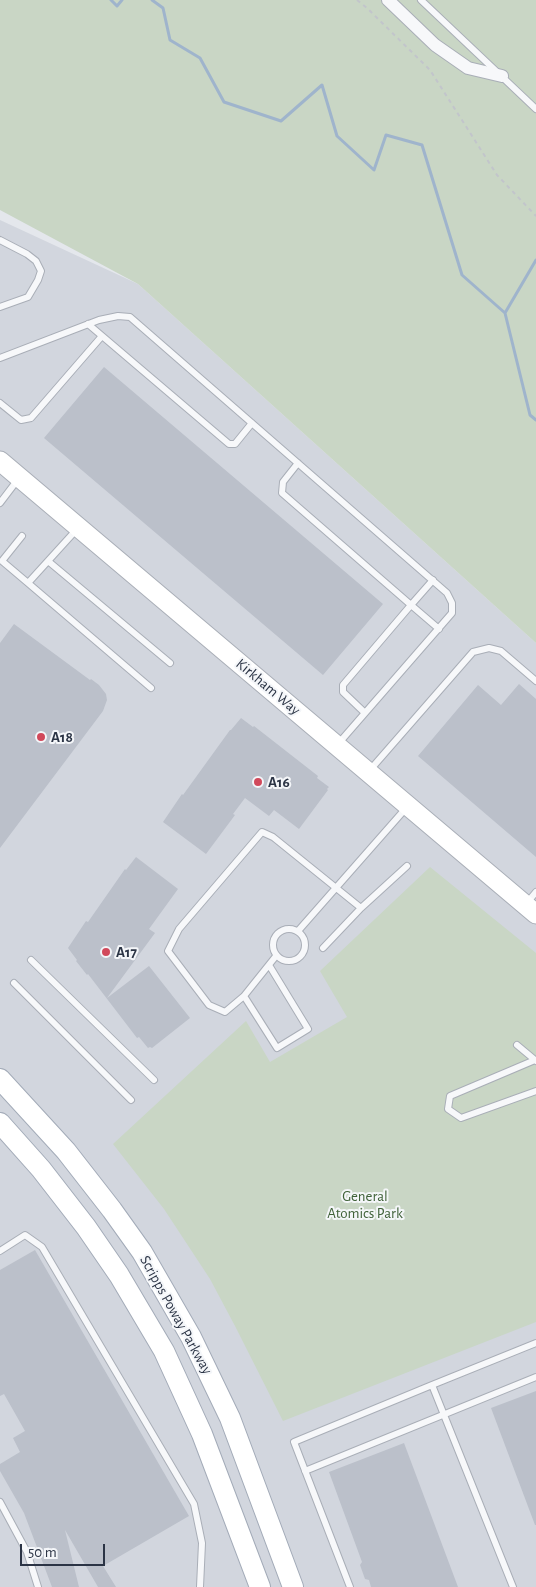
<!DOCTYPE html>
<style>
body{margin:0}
#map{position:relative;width:536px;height:1587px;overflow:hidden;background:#e4e7ec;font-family:"Alegreya Sans",sans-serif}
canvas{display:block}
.scale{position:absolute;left:20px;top:1544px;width:85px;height:22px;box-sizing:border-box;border:2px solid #2b3445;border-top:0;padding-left:6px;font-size:15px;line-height:18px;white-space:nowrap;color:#2b3445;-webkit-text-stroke:4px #f4f6f9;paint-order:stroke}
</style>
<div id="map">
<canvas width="536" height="1587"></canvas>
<div class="scale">50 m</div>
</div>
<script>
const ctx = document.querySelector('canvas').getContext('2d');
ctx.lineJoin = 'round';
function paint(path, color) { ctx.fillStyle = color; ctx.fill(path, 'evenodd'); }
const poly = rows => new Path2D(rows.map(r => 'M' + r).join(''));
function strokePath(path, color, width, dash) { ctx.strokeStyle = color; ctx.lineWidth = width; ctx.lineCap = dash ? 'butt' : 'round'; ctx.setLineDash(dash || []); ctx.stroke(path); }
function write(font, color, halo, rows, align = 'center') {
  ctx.font = font + ' "Alegreya Sans",sans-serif'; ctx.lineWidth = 4; ctx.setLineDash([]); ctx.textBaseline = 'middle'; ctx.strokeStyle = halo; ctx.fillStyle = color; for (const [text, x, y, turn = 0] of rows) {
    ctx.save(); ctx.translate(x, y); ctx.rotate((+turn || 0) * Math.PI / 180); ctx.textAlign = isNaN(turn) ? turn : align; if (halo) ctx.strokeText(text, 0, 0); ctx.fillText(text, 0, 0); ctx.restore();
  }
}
const built = poly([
 [0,220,138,284,536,643,536,1587,0,1587]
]);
const green = poly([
 [0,0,536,0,536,643,138,284,0,210],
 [430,867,536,953,536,1322,283,1421,235,1326,210,1279,164,1209,113,1144,246,1021,270,1062,347,1017,320,971]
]);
const stream = poly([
 [111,0,117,6,122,0],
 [152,0,163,8,170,40,200,58,224,102,281,121,322,85,337,136,374,170,386,135,422,145,462,275,505,313,530,415,536,420],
 [505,313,536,260]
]);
const building = poly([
 [104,367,383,604,323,675,44,438],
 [14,624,90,680,91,679,99,685,106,694,107,700,103,711,0,848,0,643],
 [519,684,536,699,536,857,418,756,478,685,501,705],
 [241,718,253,727,254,726,318,776,317,778,329,787,327,789,328,790,299,829,274,810,269,816,245,798,233,814,235,815,206,854,163,822,182,794,183,795,230,730,231,730],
 [136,857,178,889,149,929,155,933,107,998,149,966,190,1018,152,1048,150,1047,148,1048,139,1037,137,1038,88,974,87,975,76,961,77,960,68,948,86,921,88,922,125,869,126,870],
 [35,1250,189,1516,103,1566,116,1587,98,1587,65,1530,79,1587,52,1587,24,1513,0,1471,0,1464,20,1452,13,1438,25,1431,4,1394,0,1396,0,1270],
 [536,1391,536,1525,535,1525,491,1408],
 [404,1443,458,1587,371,1587,369,1580,365,1579,360,1565,362,1562,329,1472]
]);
const path = poly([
 [357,0,368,9,430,70,497,175,536,216]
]);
const lane = poly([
 [421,0,536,109],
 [0,240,27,254,36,261,41,271,38,280,28,297,0,307],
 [88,324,229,444,235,444,252,423],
 [0,358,99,320,118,316,130,317,447,593,452,603,452,613,338,744],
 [0,403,21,420,31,418,102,336],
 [298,463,283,482,282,493,411,605,433,580],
 [0,503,19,478],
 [78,528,28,583,151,688],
 [22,536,2,561,28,583],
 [48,561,170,663],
 [365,713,343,692,343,685,411,605,439,629],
 [370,770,473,652,489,648,501,651,536,681],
 [526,904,536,892],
 [361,908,407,866],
 '273 945a16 16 0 1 1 32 0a16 16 0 1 1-32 0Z',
 [298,931,407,807],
 [31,960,154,1080],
 [269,965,308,1029,277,1048,244,996,276,956],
 [14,983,131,1100],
 [244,996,225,1012,209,1005,168,951,179,929,262,832,273,837,361,908,323,948],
 [517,1045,535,1060],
 [536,1061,535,1060,450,1096,448,1109,461,1118,536,1091],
 [0,1251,25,1235,42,1247,194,1504,202,1543,200,1587],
 [432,1385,536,1343],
 [305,1471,536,1377],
 [0,1502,27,1552,38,1587],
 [350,1587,294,1442,432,1385,513,1587]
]);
const street = poly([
 [388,0,435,45,468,68,502,76]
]);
const secondary = poly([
 [0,461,536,914]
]);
const primary = poly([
 [0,1079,66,1151,112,1210,142,1252,191,1337,230,1418,293,1587],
 [0,1123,41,1169,86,1227,119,1275,164,1351,202,1434,260,1587]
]);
const markers = [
 [41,737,5,"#d1495b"],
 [258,782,5,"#d1495b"],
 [106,952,5,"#d1495b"]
];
const streetNames = [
 ["Kirkham Way",268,687,40],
 ["Scripps Poway Parkway",176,1315,61]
];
const poiNames = [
 ["A18",51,737],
 ["A16",268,782],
 ["A17",116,952]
];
const parkNames = [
 ["General",365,1196],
 ["Atomics Park",365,1213]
];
paint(built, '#d2d6de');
paint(green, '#c9d6c5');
strokePath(stream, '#9fb4cc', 3);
paint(building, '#bbc0ca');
strokePath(lane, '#a9aeb7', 8);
strokePath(street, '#a9aeb7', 14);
strokePath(secondary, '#a9aeb7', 21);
strokePath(primary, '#a3abb8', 22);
strokePath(path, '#c2c5cb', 2, [4, 4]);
strokePath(lane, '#f7f8fa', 6);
strokePath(street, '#f7f8fa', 12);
strokePath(secondary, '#fff', 19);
strokePath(primary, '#fff', 20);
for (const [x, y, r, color] of markers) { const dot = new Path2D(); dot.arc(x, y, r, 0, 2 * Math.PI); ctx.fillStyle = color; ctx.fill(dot); strokePath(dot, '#f4f6f9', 2); }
write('15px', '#2b3445', '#f4f6f9', streetNames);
write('bold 15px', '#2b3445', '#f4f6f9', poiNames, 'left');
write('15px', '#3f6138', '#f4f6f9', parkNames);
</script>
